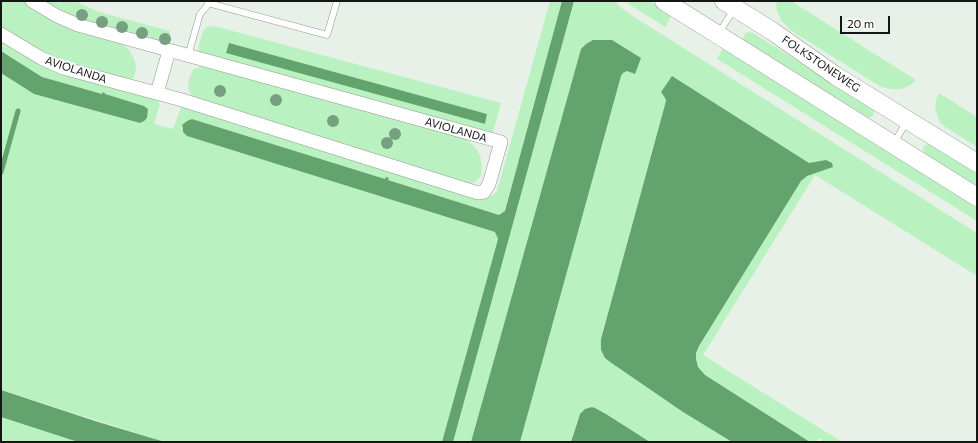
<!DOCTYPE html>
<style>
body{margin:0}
#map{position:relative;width:978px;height:443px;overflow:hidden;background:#e7f1e8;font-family:Commissioner,sans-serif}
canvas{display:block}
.frame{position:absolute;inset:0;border:2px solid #131613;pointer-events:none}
.scale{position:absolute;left:840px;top:16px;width:50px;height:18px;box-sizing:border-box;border:2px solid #131613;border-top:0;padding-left:5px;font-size:12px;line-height:14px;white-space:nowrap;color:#131613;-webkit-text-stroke:3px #fff;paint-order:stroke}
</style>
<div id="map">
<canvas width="978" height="443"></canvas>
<div class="frame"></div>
<div class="scale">20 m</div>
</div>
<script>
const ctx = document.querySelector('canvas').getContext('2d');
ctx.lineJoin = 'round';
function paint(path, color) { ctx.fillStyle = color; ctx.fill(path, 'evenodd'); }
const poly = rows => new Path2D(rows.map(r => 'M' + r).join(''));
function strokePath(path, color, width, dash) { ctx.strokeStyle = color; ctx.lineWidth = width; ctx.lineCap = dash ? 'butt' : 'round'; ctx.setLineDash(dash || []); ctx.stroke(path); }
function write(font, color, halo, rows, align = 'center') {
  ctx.font = font + ' Commissioner,sans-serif'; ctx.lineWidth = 4; ctx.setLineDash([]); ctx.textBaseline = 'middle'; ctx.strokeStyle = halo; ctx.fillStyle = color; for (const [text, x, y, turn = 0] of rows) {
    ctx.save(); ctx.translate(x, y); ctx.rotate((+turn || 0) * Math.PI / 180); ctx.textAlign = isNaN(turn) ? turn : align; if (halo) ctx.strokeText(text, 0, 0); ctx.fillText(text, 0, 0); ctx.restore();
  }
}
const green = poly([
 [1,1,23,1,52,19,121,43,130,51,135,61,136,70,134,77,129,80,57,61,1,29],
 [40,1,75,1,99,12,170,31,170,46,84,22],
 [550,1,562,1,505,211,499,215,388,180,386,178,385,179,192,119,187,121,184,128,187,136,495,232,498,239,442,442,165,442,1,390,1,73,34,94,140,123,147,117,148,109,105,94,105,92,103,92,102,94,42,77,1,51,1,39,158,100,160,104,154,124,173,129,180,110,183,106,481,198,486,198,493,195,497,191],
 [574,1,615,1,620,7,639,20,977,233,977,276,815,175,703,355,842,442,821,442,822,440,819,438,816,442,810,442,705,375,698,367,696,359,696,353,699,346,801,181,807,176,832,167,826,160,809,163,672,76,661,92,666,101,601,339,601,350,605,358,610,362,683,412,732,442,650,442,606,414,595,408,592,407,582,412,578,418,571,442,520,442,621,76,623,73,627,71,586,44,581,50,471,442,453,442],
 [626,1,651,1,671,16,665,27,630,5],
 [776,1,791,1,916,80,909,86,901,89,891,89,881,87,790,30,781,20,777,11],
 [214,26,501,103,492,135,199,53,198,47,203,31,207,27],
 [229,44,487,114,485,124,227,53],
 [748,32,753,33,870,106,874,111,873,116,867,118,745,43,743,39,744,35],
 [723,48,977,206,977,221,717,59],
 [205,65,464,138,474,146,480,155,482,167,481,176,475,182,467,184,193,98,188,88,189,79,193,70,201,66],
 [939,93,977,117,977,147,945,127,939,121,935,108,936,100],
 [928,144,931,144,977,172,977,187,924,153,923,147],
 [1,417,78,442,1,442]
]);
const water = poly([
 [562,1,574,1,453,442,442,442,498,239,495,232,187,136,183,132,183,128,182,125,187,121,192,119,385,179,386,177,389,178,388,180,499,215,505,211],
 [593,40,612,40,641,58,635,74,627,71,623,73,621,76,520,442,471,442,581,49,586,44],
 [229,43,487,114,485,124,226,53],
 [1,51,42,77,102,94,103,92,105,93,105,94,144,106,148,109,147,118,144,121,140,123,34,94,1,73],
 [672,76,809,163,826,160,832,163,833,167,807,176,801,181,699,346,696,353,696,359,698,367,705,375,810,442,732,442,683,412,610,362,605,358,601,350,601,339,666,101,665,98,661,92],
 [1,390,98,422,165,442,78,442,1,417],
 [592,407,595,408,606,414,650,442,571,442,580,414,585,409]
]);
const stream = poly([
 [1,172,18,111]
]);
const lane = poly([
 [208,3,327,35,337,1],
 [719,33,734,9],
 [188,56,200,14,207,6,208,1],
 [894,143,907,121]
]);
const street = poly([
 [1,34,41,58,63,68,182,100,478,193,484,192,489,184,501,142,78,25,57,16,32,1],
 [157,93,169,51]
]);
const secondary = poly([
 [664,1,977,197],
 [724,1,772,31,836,76,977,163]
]);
const trees = [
 [82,15],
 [102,22],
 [122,27],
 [142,33],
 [165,39],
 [220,91],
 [276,100],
 [333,121],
 [395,134],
 [387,143]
];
const streetNames = [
 ["FOLKSTONEWEG",821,64,34],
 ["AVIOLANDA",76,70,18],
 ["AVIOLANDA",456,130,16]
];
paint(green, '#b9f2c0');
paint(water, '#63a36d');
strokePath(stream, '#63a36d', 5);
strokePath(lane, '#919991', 7);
strokePath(street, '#919991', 14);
strokePath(secondary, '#919991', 19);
strokePath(lane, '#fff', 6);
strokePath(street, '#fff', 13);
strokePath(secondary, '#fff', 18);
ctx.fillStyle = '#76a080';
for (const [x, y] of trees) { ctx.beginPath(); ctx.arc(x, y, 6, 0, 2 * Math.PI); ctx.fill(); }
write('11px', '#131613', '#fff', streetNames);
</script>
